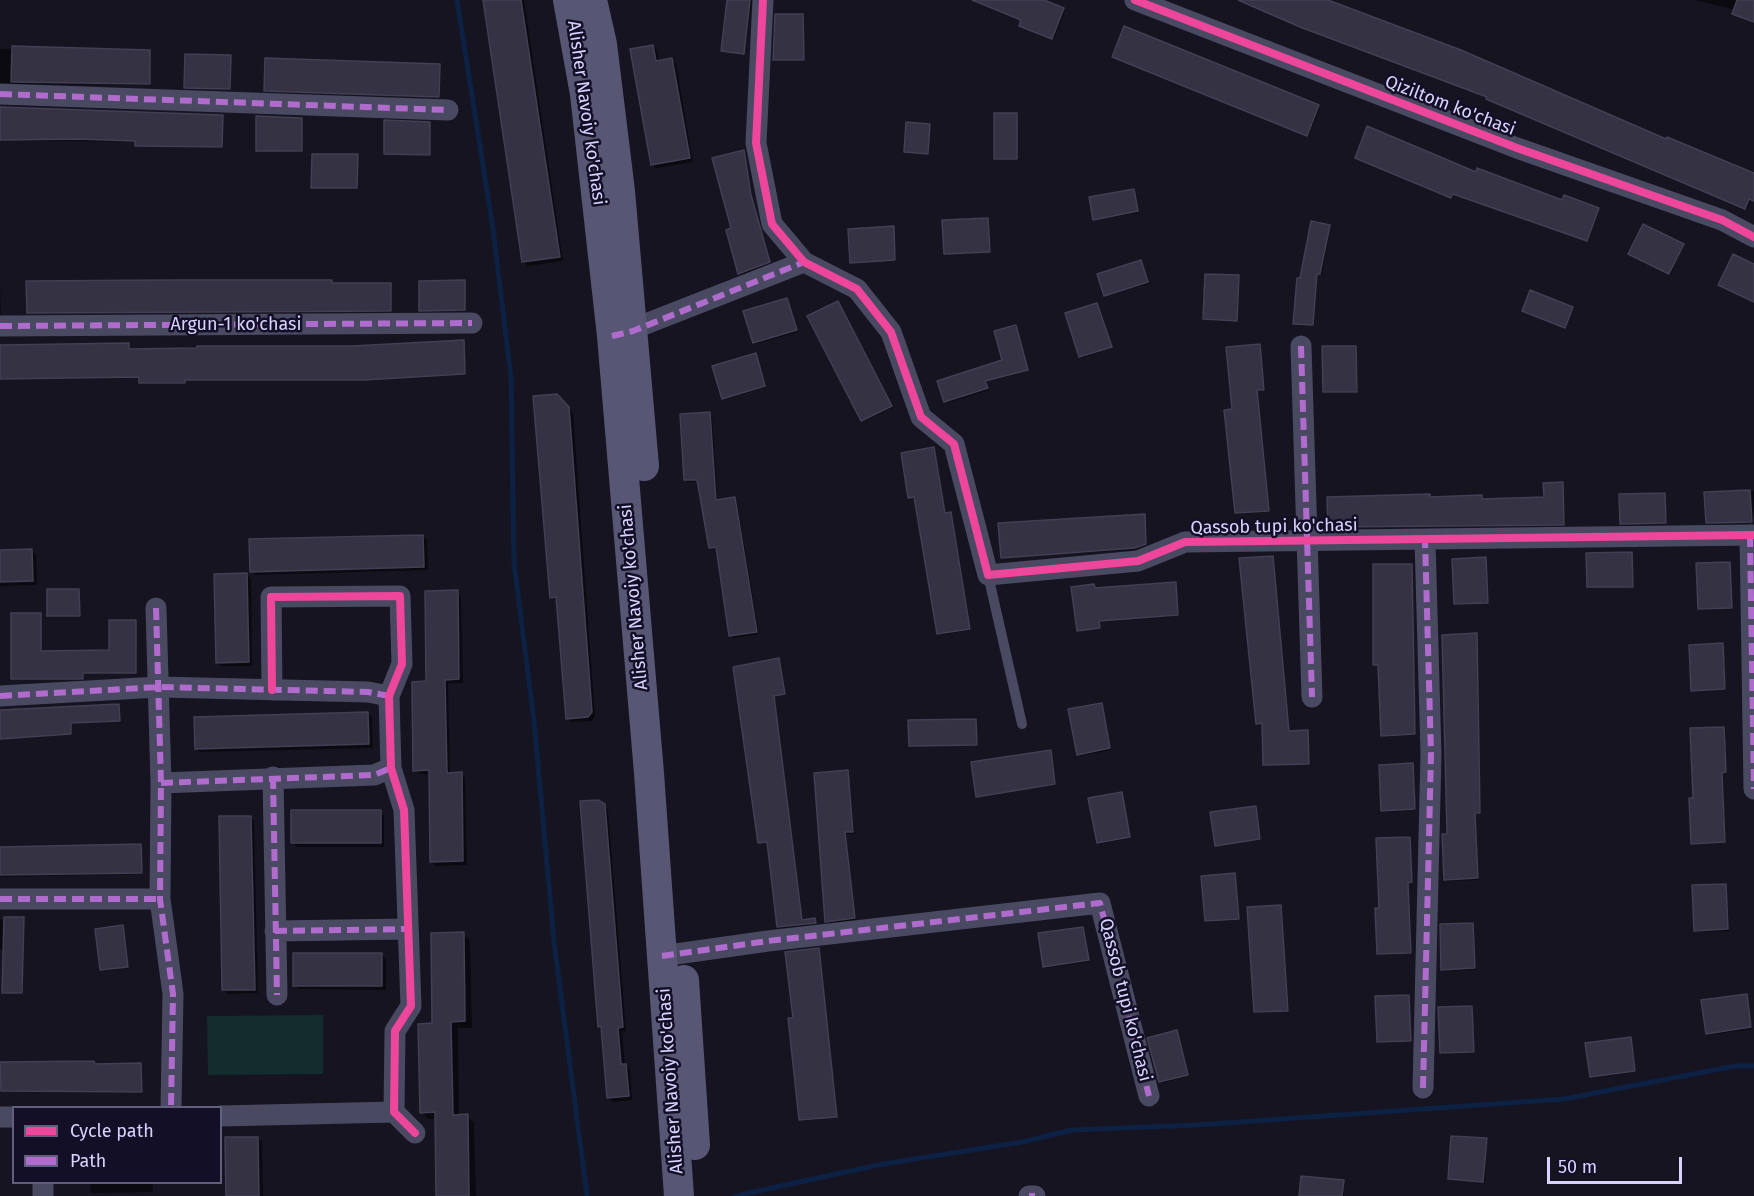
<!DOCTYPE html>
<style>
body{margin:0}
#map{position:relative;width:1754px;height:1196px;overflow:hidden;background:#161421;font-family:"Fira Sans",sans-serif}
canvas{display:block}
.legend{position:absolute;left:12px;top:1106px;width:210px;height:78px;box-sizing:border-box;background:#130f26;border:2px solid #625e7d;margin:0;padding:8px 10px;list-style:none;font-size:18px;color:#d9d4ff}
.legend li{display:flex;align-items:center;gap:12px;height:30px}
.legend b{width:30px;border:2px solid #625e7d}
.scale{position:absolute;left:1547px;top:1157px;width:135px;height:27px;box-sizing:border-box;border:3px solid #d9d4ff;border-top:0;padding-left:8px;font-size:18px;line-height:21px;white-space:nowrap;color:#d9d4ff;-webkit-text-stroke:4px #130f26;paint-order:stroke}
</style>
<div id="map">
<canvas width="1754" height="1196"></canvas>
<ul class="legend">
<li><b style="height:8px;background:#ed469a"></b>Cycle path</li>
<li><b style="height:8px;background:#b06ccc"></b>Path</li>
</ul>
<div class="scale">50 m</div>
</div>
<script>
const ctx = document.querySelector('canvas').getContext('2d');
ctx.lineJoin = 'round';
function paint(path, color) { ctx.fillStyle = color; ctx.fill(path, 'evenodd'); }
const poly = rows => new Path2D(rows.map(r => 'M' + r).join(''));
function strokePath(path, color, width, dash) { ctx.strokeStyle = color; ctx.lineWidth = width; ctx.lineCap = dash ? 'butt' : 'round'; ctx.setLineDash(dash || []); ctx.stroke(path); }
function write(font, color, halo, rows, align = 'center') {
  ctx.font = font + ' "Fira Sans",sans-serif'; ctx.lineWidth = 5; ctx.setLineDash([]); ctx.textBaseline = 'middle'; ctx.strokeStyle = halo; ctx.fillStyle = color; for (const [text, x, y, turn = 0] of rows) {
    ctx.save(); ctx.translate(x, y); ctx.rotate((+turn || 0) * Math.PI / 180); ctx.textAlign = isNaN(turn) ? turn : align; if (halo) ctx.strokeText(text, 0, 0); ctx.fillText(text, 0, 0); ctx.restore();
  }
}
const green = poly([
 [323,1015,323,1074,208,1075,207,1016]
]);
const shadow = poly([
 [485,0,524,0,563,261,528,266,523,262],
 [726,0,752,0,745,54,722,50,728,4],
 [969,0,1040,0,1065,11,1054,39,1022,27,1022,21],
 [1235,0,1324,0,1667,141,1754,174,1754,201,1751,200,1747,209,1448,81],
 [1695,0,1754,0,1754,22,1735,15,1735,10],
 [802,15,805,61,776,61,774,59],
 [653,46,657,50,659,62,672,60,676,64,693,162,656,168,652,164],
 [59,48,150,51,151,85,0,84,0,49],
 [230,56,231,90,186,87],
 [1114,57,1318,106,1320,108,1308,137],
 [439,66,440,98,266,90],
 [0,108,222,116,223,148,138,147,136,142,0,140],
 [1017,115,1018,160,997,160,995,158],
 [301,119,303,152,257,150],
 [430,124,431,156,385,154],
 [929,125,929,155,907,153,906,152],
 [744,151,752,198,771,263,741,275,733,229],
 [357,156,358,189,313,187],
 [1358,159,1477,174,1599,211,1588,241,1454,194,1453,199],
 [1133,191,1139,213,1094,219],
 [988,219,991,253,945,254],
 [1330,227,1322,275,1318,274,1314,326,1296,325,1301,280],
 [893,228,896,261,851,262],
 [1683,245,1671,275,1630,254],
 [1141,262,1149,284,1105,295],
 [1239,277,1238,322,1206,320,1205,319],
 [332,281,333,285,390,284,392,312,28,312],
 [464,282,466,311,420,310],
 [0,284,1,314,0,314],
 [787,299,798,332,756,344,754,343],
 [839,305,892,408,864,421,862,420],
 [1097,305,1112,348,1082,358,1080,356],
 [1572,308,1566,328,1524,311],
 [1016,327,1028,371,986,382,989,390,947,403,939,382,1003,361],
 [463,341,466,375,367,381,186,381,186,384,142,384,141,378,0,379,0,345,128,345,130,351,352,347],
 [1260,346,1265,391,1257,391,1270,512,1238,514,1233,410],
 [1356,347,1358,393,1326,393,1324,392],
 [757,357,766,387,724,400,723,398],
 [557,395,573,413,595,716,592,721,572,722,567,718,557,601,551,597],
 [710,414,712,416,718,501,734,498,737,501,759,634,733,638,730,635,718,549,710,547,699,482,688,482,686,480],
 [934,449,946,515,952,516,971,630,940,635,916,498,910,497],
 [1562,484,1565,526,1330,527,1429,495,1431,498,1481,496,1483,501,1545,498],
 [1754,491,1753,523,1707,522,1706,493],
 [1665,495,1667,524,1622,523],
 [1145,516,1147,545,1135,550,1002,557],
 [423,536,427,540,428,570,255,575,251,571],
 [32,551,36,555,37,585,0,586,0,552],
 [1632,554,1634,588,1588,586],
 [1273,557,1290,732,1309,734,1310,765,1264,765,1264,724,1257,723],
 [1486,559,1489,604,1457,605,1455,604],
 [1730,563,1733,609,1701,610,1700,608],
 [1411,565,1416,735,1385,736,1380,666,1375,664],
 [247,575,251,579,252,666,221,666,217,662],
 [1175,583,1179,616,1100,622,1101,629,1078,630,1094,585,1096,589],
 [79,590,81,617,49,616],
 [457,592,461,596,463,683,448,683,450,774,461,774,465,778,467,865,436,866,431,861,430,774,419,774,415,770],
 [40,614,42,652,111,652,135,621,137,674,84,674,84,680,15,680,13,679],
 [1476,635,1481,814,1476,814,1479,880,1447,881,1448,835],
 [1723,645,1726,690,1694,692,1692,690],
 [779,660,786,695,774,697,803,921,815,920,817,924,780,928,768,843,759,843,734,668],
 [1102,705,1111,750,1080,756,1078,754],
 [118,706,121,722,72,724,72,735,0,739,0,710],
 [368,713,372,717,373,748,200,752,196,748],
 [976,721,978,746,910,745],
 [1723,728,1727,773,1723,774,1726,843,1694,845,1694,799],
 [1050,752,1056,785,977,796],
 [1412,765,1416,810,1384,812,1382,810],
 [848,772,855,834,846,834,856,920,828,923,826,921],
 [1121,794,1131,838,1100,844,1098,843],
 [604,805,608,810,626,1031,622,1031,625,1066,630,1070,632,1100,613,1102,609,1098,603,1029,600,1026],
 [1255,807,1261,840,1216,845],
 [380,812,384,816,384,847,297,847,293,843],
 [250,817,254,821,258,993,228,994,224,990],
 [1410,838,1413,883,1409,884,1412,954,1380,955,1381,910],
 [140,846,143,874,0,877,0,848],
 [1235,874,1240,920,1208,922,1206,921],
 [1726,885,1729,931,1697,932,1695,930],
 [1281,907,1289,1012,1257,1013,1255,1012],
 [23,919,23,994,5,994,5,949,0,949,0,920],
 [1473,924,1476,970,1444,971,1443,969],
 [123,927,129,968,103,971,101,970],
 [1083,928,1089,962,1046,968,1044,966],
 [463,934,470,941,472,1028,458,1028,459,1116,467,1116,474,1123,476,1196,438,1196,436,1119,428,1119,421,1112,434,1025],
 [819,950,838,1118,802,1121,795,1019],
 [382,955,386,959,386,990,299,989,295,985],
 [1746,995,1752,1029,1709,1035,1707,1033],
 [1408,996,1412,1042,1380,1043,1378,1042],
 [1471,1007,1475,1053,1443,1054,1441,1053],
 [1177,1032,1189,1076,1162,1083,1160,1081],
 [1630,1039,1636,1072,1593,1078,1591,1076],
 [0,1064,141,1064,143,1093,4,1092,0,1085],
 [258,1138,262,1142,263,1196,228,1196],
 [1486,1140,1485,1182,1451,1180,1449,1178],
 [90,1182,152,1182,153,1192,91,1193],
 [1343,1182,1344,1196,1300,1196]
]);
const stream = poly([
 [457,0,493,229,511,378,514,563,534,721,554,942,587,1196],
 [735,1196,883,1164,1022,1142,1072,1130,1197,1125,1564,1099,1735,1066,1754,1066]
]);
const building = poly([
 [483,0,521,0,560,257,522,262,483,0],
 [727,0,750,0,744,54,721,51,727,0],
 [972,0,1044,0,1064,8,1052,39,1019,26,1021,20,972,0],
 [1238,0,1328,0,1461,50,1666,139,1667,137,1754,173,1754,201,1749,199,1745,209,1486,99,1487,97,1300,27,1238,0],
 [1737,0,1754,0,1754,22,1732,14,1737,0],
 [775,14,803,14,804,60,773,60,775,14],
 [1124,26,1319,105,1307,136,1112,57,1124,26],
 [653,45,656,61,672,58,690,158,651,165,630,49,653,45],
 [12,46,150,50,150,84,11,82,12,46],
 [185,54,231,55,230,89,184,88,185,54],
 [265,58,440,64,439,97,264,91,265,58],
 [0,107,223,115,222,147,135,146,135,141,77,139,0,140,0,107],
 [994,113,1017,113,1017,159,994,159,994,113],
 [256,116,302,118,302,151,256,151,256,116],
 [384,120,430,122,430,155,384,154,384,120],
 [906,122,930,124,928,154,904,152,906,122],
 [1367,126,1476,172,1477,168,1562,200,1564,195,1599,208,1587,241,1453,194,1451,198,1355,158,1367,126],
 [744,150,751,195,770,262,738,274,726,230,731,228,712,158,744,150],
 [312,154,358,154,357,188,311,188,312,154],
 [1134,189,1138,211,1093,220,1089,197,1134,189],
 [988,218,990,252,944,254,942,220,988,218],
 [1311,221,1330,225,1320,274,1317,274,1313,325,1293,324,1297,278,1300,278,1311,221],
 [1643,224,1684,244,1669,274,1628,254,1643,224],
 [894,226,895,260,850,263,848,229,894,226],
 [1733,254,1754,264,1754,302,1718,285,1733,254],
 [1141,260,1148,282,1104,296,1097,274,1141,260],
 [1205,274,1239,275,1237,321,1203,319,1205,274],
 [173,280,332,280,332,283,391,283,391,311,27,313,26,281,173,280],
 [465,280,465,310,419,311,419,281,465,280],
 [1530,290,1573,307,1565,328,1522,311,1530,290],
 [787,298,797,330,753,343,743,311,787,298],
 [838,301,892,406,861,421,807,316,838,301],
 [1097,303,1112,347,1079,357,1065,313,1097,303],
 [1016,325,1028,370,985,381,988,388,944,402,937,381,1002,360,994,331,1016,325],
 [464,340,465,374,365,380,185,380,185,383,139,383,139,377,0,379,0,345,129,343,129,349,197,348,197,346,352,346,464,340],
 [1260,344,1264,390,1257,390,1269,511,1235,513,1224,410,1232,409,1226,347,1260,344],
 [1322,346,1356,346,1357,392,1323,392,1322,346],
 [756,353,765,386,722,399,712,366,756,353],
 [557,394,569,407,592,712,588,717,566,719,556,597,550,598,533,396,557,394],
 [710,412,716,500,735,497,757,632,729,636,716,547,709,548,697,480,684,480,680,414,710,412],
 [934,447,945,513,951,512,970,629,937,634,914,497,908,498,901,453,934,447],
 [1563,482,1564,525,1328,527,1327,497,1430,494,1430,497,1482,495,1482,499,1544,497,1543,483,1563,482],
 [1750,490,1752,522,1706,523,1704,492,1750,490],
 [1665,493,1666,523,1620,524,1619,494,1665,493],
 [1145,514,1146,544,1135,548,1001,558,998,523,1145,514],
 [423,535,424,567,250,572,249,539,423,535],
 [32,549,33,581,0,582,0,550,32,549],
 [1632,552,1633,587,1587,587,1586,553,1632,552],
 [1273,556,1289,731,1308,730,1309,764,1263,765,1262,723,1256,724,1239,558,1273,556],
 [1486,557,1488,603,1454,604,1452,559,1486,557],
 [1730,562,1732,608,1698,609,1696,563,1730,562],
 [1373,564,1412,564,1415,734,1381,736,1378,665,1373,665,1373,564],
 [247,573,249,662,216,663,214,574,247,573],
 [1176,582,1178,615,1099,621,1100,628,1077,631,1071,587,1094,584,1095,588,1176,582],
 [47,589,79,589,80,616,47,616,47,589],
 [458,590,459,679,445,680,447,773,462,772,463,861,430,862,429,770,413,771,412,682,426,681,425,591,458,590],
 [11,613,41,613,41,651,109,650,109,620,136,620,136,673,83,673,83,679,11,679,11,613],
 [1477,633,1480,813,1475,813,1478,878,1444,880,1442,834,1447,834,1442,635,1477,633],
 [1723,643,1725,689,1691,691,1689,645,1723,643],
 [779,658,785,694,774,696,802,920,815,918,816,923,777,927,767,842,758,843,733,667,779,658],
 [1102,703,1110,748,1077,755,1068,709,1102,703],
 [119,704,120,721,71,723,71,734,0,739,0,710,119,704],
 [368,712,369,744,195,749,194,717,368,712],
 [976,719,977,745,909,746,908,720,976,719],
 [1724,727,1726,772,1722,773,1725,842,1691,844,1689,798,1693,798,1690,728,1724,727],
 [1051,750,1055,784,976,797,971,762,1051,750],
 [1413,763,1415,809,1381,811,1379,765,1413,763],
 [848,770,853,832,845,832,855,918,825,922,814,773,848,770],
 [1122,792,1130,837,1097,843,1088,798,1122,792],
 [598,800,605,804,623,1027,618,1028,621,1064,626,1064,629,1096,607,1098,601,1026,598,1027,580,801,598,800],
 [1256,806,1260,839,1215,846,1210,812,1256,806],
 [291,810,381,810,381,843,291,843,291,810],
 [219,816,251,816,255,990,222,990,219,816],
 [1410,837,1412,882,1408,883,1411,953,1377,954,1375,908,1379,908,1376,838,1410,837],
 [141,844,142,873,0,875,0,847,141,844],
 [1235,873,1239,919,1205,921,1201,876,1235,873],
 [1726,884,1728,929,1694,931,1692,885,1726,884],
 [1281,905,1288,1011,1254,1012,1247,907,1281,905],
 [4,917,24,917,22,993,2,993,4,917],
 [1473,923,1475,968,1441,970,1440,924,1473,923],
 [123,925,128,967,100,970,95,929,123,925],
 [1083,927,1089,960,1043,967,1038,933,1083,927],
 [464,932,465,1021,451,1022,453,1115,468,1114,469,1196,436,1196,435,1112,420,1113,418,1024,432,1023,431,933,464,932],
 [819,948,837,1117,799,1120,788,1018,793,1018,785,952,819,948],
 [293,953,382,953,382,986,293,986,293,953],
 [1747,994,1751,1027,1706,1034,1701,1000,1747,994],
 [1409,995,1411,1041,1377,1042,1375,996,1409,995],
 [1472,1006,1474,1052,1440,1053,1438,1007,1472,1006],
 [1177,1030,1188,1075,1159,1082,1147,1038,1177,1030],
 [1631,1037,1635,1071,1590,1077,1585,1043,1631,1037],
 [94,1061,95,1064,141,1063,142,1092,1,1091,0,1062,94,1061],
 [1451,1136,1487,1138,1483,1182,1448,1179,1451,1136],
 [225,1137,258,1137,259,1196,226,1196,225,1137],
 [1301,1176,1344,1180,1342,1196,1299,1196,1301,1176]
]);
const lane = poly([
 [988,575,1022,724]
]);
const street = poly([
 [763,0,756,143,772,224,804,262,857,289,891,332,921,417,954,444,988,575,1138,561,1185,542,1754,535],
 [1135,0,1517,148,1722,220,1754,237],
 [0,94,448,110],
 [0,326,472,323],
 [620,334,804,262],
 [1301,346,1312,697],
 [1750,535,1754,789],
 [156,608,161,783,160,899,173,994,171,1108],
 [272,690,271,597,400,596,402,664,389,696,391,768,404,810,411,1006,395,1031,394,1112,415,1133],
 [0,696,159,687,368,692,389,696],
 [273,777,277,995],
 [161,783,374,775,391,768],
 [0,899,160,899],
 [275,931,408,929],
 [662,956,768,941,1100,903,1149,1096],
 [1423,1088,1431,754,1425,540],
 [220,1116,394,1112],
 [0,1117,14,1117],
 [43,1182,43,1196],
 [1029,1196,1035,1196]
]);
const secondary = poly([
 [568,0,585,94,612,336,649,773,679,1196],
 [592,0,602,44,620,191,644,466],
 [684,980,695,1145]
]);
const quiet = poly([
 [0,94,448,110],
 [0,326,472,323],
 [612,336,633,331,804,262],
 [1301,346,1312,697],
 [1750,535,1754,789],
 [156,608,161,783,160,899,173,994,171,1108],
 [0,696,159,687,368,692,389,696],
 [273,777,277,995],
 [161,783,374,775,391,768],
 [0,899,160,899],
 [275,931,408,929],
 [662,956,768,941,1100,903,1149,1096],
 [1423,1088,1431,754,1425,540],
 [1029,1196,1035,1196]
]);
const cycleway = poly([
 [763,0,756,143,772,224,804,262,857,289,891,332,921,417,954,444,988,575,1138,561,1185,542,1754,535],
 [1135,0,1517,148,1722,220,1754,237],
 [272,690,271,597,400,596,402,664,389,696,391,768,404,810,411,1006,395,1031,394,1112,415,1133]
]);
const streetNames = [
 ["Qiziltom ko'chasi",1450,106,21],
 ["Alisher Navoiy ko'chasi",586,113,82],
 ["Argun-1 ko'chasi",236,325],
 ["Qassob tupi ko'chasi",1274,527,-1],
 ["Alisher Navoiy ko'chasi",634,597,-95],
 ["Qassob tupi ko'chasi",1125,1000,76],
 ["Alisher Navoiy ko'chasi",671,1081,-94]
];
paint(green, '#132c2d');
paint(shadow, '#0007');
strokePath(stream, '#0d2144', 5);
paint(building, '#343243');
strokePath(building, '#433f54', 1.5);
strokePath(lane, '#4a4962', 10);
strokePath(street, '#4a4962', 21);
strokePath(secondary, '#575674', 30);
strokePath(quiet, '#b06ccc', 6, [12, 6]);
strokePath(cycleway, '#ed469a', 8);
write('18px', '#d9d4ff', '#130f26', streetNames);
</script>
